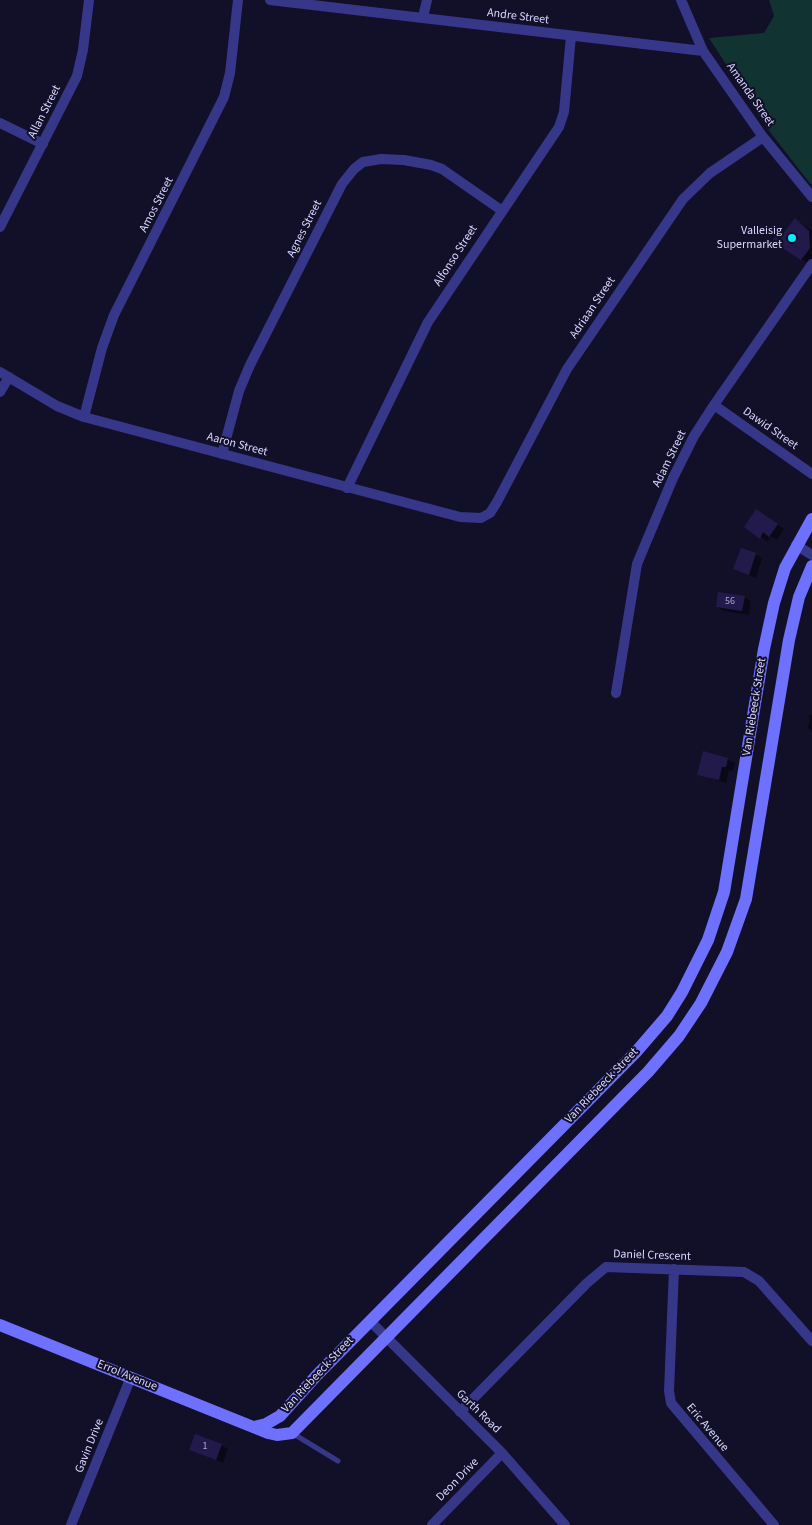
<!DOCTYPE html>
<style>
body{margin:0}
canvas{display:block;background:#120f29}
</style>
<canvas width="812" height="1525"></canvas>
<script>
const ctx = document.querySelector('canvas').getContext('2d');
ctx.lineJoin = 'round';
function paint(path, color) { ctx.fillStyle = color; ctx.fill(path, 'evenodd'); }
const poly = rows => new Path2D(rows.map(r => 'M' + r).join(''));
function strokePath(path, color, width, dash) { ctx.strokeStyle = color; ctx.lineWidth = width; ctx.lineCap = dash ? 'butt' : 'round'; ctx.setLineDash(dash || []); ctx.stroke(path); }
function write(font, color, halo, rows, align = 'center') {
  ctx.font = font + ' "Source Sans 3",sans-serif'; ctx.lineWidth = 4; ctx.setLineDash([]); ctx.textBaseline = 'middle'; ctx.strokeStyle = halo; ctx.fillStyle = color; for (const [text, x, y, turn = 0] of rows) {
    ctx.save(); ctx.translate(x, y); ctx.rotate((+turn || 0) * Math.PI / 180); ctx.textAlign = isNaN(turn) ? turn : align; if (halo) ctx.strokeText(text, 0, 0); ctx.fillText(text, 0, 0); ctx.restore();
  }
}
const green = poly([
 [769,0,812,0,812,186,770,132,709,38,764,33,774,16]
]);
const shadow = poly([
 [796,220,812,231,812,265,801,259,784,235],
 [764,515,784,529,777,540,770,536,768,542,746,527],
 [755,554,762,558,756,578,734,569],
 [744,597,751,601,749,615,724,611,717,607],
 [810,714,812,715,812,731,808,728],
 [727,759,735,763,733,771,729,770,726,783,699,774],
 [221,1445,228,1449,223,1463,198,1453]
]);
const building = poly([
 [795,218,809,231,810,248,801,260,772,241,779,231,783,234],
 [756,509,778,524,769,537,763,532,760,539,744,527],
 [741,548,756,553,749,575,733,569],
 [718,592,745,596,742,611,716,607],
 [703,751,728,758,726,767,722,767,719,780,697,775],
 [195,1434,222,1444,216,1460,189,1450]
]);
const lane = poly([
 [292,1433,338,1461]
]);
const street = poly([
 [270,0,703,51],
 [681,0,703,51,763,137,812,197],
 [423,17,427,0],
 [0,123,43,144],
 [0,227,77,76,83,50,89,0],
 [0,372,57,406,84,417,460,517,481,518,490,513,497,502,567,369,683,199,710,173,763,137],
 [0,392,9,377],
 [714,405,812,474],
 [84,417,102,348,114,315,224,97,230,73,238,0],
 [222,454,239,391,250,365,342,184,354,169,363,162,381,159,404,160,431,165,442,169,501,210],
 [347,488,428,322,559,127,564,112,571,36],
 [796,545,812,555],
 [616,693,637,564,673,478,694,436,714,405,812,264],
 [674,1269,669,1391,671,1403,774,1525],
 [370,1321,502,1453,565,1525],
 [460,1412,587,1283,606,1267,744,1272,759,1281,812,1341],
 [71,1525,131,1377],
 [432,1525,502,1453]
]);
const secondary = poly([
 [0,1325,268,1433,277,1435,292,1433,648,1072,679,1036,701,1003,727,952,746,899,789,640,799,597,812,566],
 [254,1427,266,1424,280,1416,317,1375,636,1052,667,1016,682,992,708,940,724,892,764,649,774,603,785,568,812,519]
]);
const markers = [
 [792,238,5,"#03efff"]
];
const numberNames = [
 ["56",730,602],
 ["1",205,1447]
];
const streetNames = [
 ["Andre Street",518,17,7],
 ["Amanda Street",750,95,55],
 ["Allan Street",45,112,-63],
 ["Amos Street",157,205,-63],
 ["Agnes Street",305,229,-63],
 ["Alfonso Street",456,256,-57],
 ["Adriaan Street",593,308,-56],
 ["Dawid Street",770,429,35],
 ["Aaron Street",237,445,15],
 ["Adam Street",670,459,-64],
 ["Van Riebeeck Street",755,707,-81],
 ["Van Riebeeck Street",602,1086,-46],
 ["Daniel Crescent",652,1256,2],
 ["Van Riebeeck Street",318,1375,-47],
 ["Errol Avenue",127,1376,22],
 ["Garth Road",478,1412,44],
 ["Eric Avenue",707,1428,50],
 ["Gavin Drive",90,1446,-68],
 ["Deon Drive",458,1480,-46]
];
const poiNames = [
 ["Valleisig",782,231],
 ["Supermarket",782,245]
];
paint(green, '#113331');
paint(shadow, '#0007');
paint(building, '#221a4b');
strokePath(lane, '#37378a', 5);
strokePath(street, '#37378a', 10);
strokePath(secondary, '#6e70ff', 12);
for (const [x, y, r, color] of markers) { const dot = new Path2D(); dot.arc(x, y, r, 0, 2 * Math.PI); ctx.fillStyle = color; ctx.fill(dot); strokePath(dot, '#120f29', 2); }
write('10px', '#aca8d2', null, numberNames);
write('12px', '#dad7ff', '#120f29', streetNames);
write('12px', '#dad7ff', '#120f29', poiNames, 'right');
</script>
